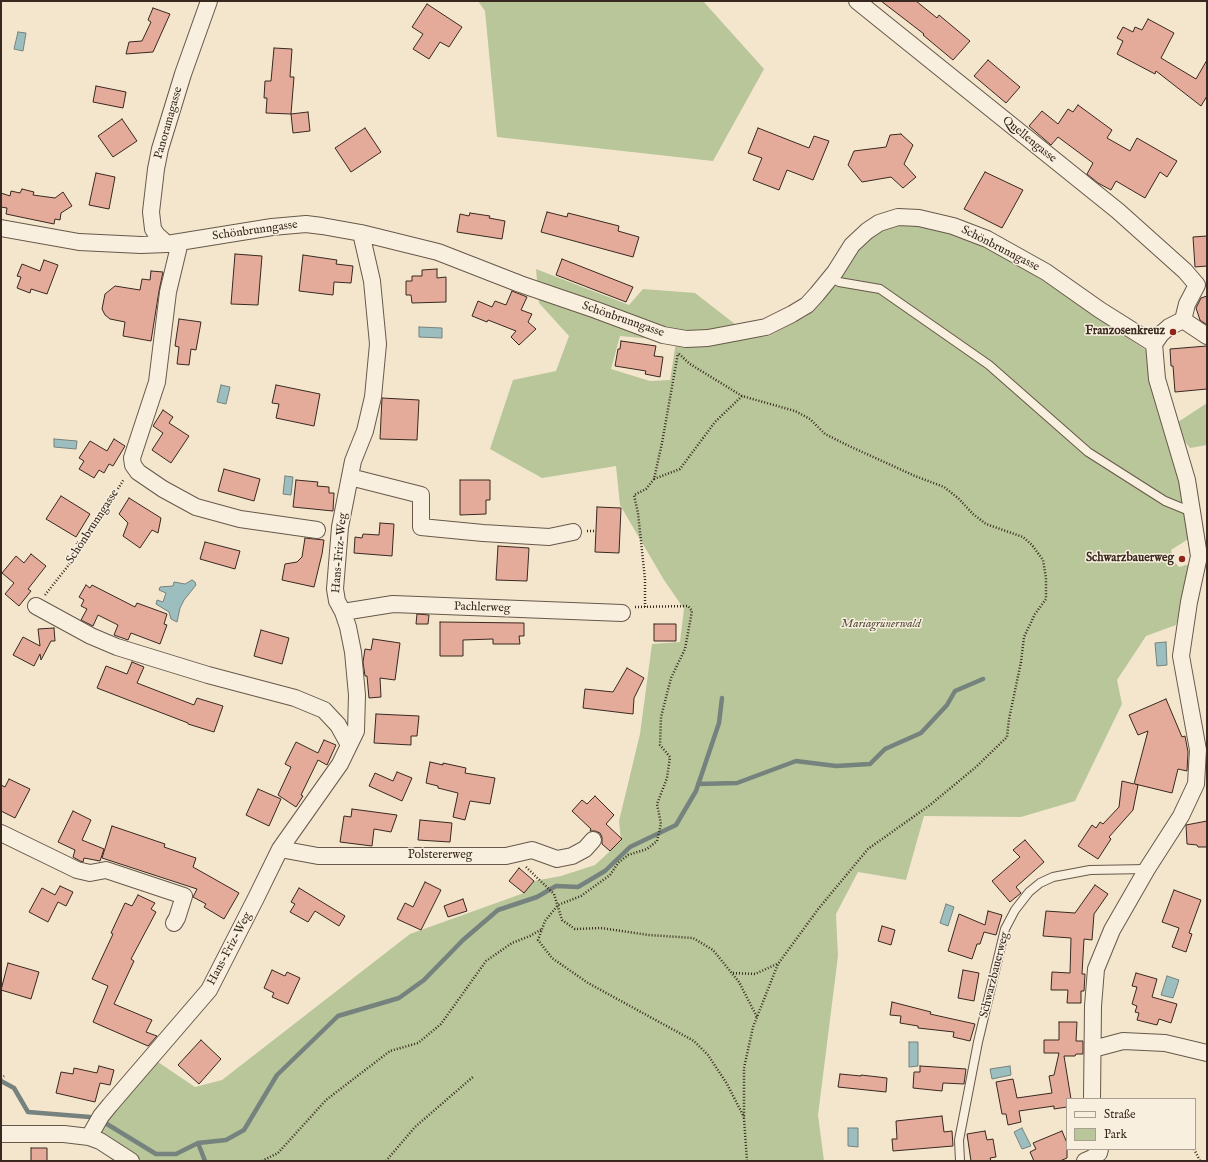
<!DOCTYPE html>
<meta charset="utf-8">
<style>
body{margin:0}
#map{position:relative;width:1208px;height:1162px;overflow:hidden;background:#f4e6cd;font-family:"IM FELL English",serif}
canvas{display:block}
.frame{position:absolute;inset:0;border:2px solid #38281f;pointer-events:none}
.legend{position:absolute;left:1066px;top:1098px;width:130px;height:52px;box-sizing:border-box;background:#f8efde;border:1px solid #ab9f92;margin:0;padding:5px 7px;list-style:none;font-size:12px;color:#38281f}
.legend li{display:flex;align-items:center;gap:8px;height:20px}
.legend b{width:20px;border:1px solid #ab9f92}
</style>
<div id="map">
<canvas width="1208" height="1162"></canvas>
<div class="frame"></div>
<ul class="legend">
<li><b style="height:5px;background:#f8efde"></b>Straße</li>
<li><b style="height:11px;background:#b8c69a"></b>Park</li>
</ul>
</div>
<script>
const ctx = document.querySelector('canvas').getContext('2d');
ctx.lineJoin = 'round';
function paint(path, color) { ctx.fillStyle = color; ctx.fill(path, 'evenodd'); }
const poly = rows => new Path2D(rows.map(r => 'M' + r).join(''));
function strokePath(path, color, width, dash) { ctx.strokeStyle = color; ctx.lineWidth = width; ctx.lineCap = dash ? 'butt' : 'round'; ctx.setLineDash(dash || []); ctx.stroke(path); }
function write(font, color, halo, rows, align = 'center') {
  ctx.font = font + ' "IM FELL English",serif'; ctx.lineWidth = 3; ctx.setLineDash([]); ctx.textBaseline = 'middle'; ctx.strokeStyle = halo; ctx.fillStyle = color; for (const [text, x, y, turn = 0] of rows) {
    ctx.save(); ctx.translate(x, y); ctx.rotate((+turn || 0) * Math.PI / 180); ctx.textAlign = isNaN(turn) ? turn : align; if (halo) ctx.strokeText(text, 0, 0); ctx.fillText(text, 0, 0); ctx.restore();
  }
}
const green = poly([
 [478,1,703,1,764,69,713,161,497,137,485,11],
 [889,225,920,225,965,238,1018,264,1147,351,1184,489,1190,538,1171,550,1173,560,1179,567,1193,563,1176,625,1146,636,1117,680,1122,704,1075,801,1021,817,924,816,906,880,858,872,836,914,838,956,818,1115,824,1161,142,1161,98,1132,155,1060,195,1087,222,1080,410,934,524,893,534,881,561,876,595,865,621,841,619,821,640,734,652,644,680,642,684,609,664,580,620,505,616,466,542,478,490,449,513,380,556,371,569,336,539,303,536,269,629,305,643,289,695,293,735,324,674,341,620,336,611,369,650,381,670,380,676,342,724,341,769,336,805,317,839,282,855,250],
 [1207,403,1207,445,1190,448,1182,438,1178,422]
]);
const water = poly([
 [18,32,26,33,23,51,14,49,18,32],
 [419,327,442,328,442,338,419,337,419,327],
 [221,385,230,387,226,404,217,402,221,385],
 [54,439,77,441,76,449,54,447,54,439],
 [285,476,293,477,291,495,283,494,285,476],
 [192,580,195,582,196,585,184,600,180,608,177,622,171,619,169,612,156,604,157,600,163,602,166,593,159,590,160,587,173,586,174,582,185,584,192,580],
 [1166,642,1167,665,1157,666,1155,643,1166,642],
 [946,904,954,907,948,926,940,923,946,904],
 [1167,976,1179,980,1173,998,1161,995,1167,976],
 [909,1042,918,1042,918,1066,909,1067,909,1042],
 [1010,1066,1011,1075,992,1079,990,1069,1010,1066],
 [848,1128,858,1128,858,1147,848,1146,848,1128],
 [1022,1128,1031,1146,1022,1149,1014,1132,1022,1128]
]);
const stream = poly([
 [698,784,737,783,796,761,836,766,870,764,885,749,921,733,947,705,955,691,983,679],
 [1,1081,14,1088,28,1112,90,1117,95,1119],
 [102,1121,156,1154,176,1154,198,1143,226,1140,244,1130,277,1075,338,1016,399,998,424,980,463,940,498,910,537,897,556,886,578,887,605,871,630,847,676,825,696,791,719,723,722,698],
 [198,1143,205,1161]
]);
const building = poly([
 [881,1,916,1,937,18,939,15,970,41,953,60,923,35,924,34,881,1],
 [427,4,462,27,449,47,440,42,429,59,413,49,423,34,412,27,427,4],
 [153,8,170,14,153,52,126,54,129,42,142,41,151,22,148,20,153,8],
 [1148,19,1174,33,1161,58,1196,79,1207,60,1207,96,1201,106,1156,71,1155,74,1117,54,1123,41,1117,38,1123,27,1133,32,1135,27,1142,30,1148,19],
 [274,48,292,49,290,77,294,77,291,114,266,113,267,98,264,98,265,81,271,81,274,48],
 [988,60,1020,87,1006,103,974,76,988,60],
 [96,86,126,92,123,108,93,102,96,86],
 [1078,105,1112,130,1107,138,1130,151,1137,138,1177,161,1167,177,1160,172,1145,198,1116,181,1111,190,1098,183,1087,174,1093,163,1058,137,1051,145,1029,126,1042,111,1058,124,1068,109,1073,112,1078,105],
 [308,112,310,131,293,133,291,114,308,112],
 [122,119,137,141,113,157,98,136,122,119],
 [365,128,381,152,351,172,335,148,365,128],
 [758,128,809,148,814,136,829,141,813,180,787,170,779,190,753,180,762,158,748,153,758,128],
 [901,134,913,145,904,164,916,177,903,188,891,177,862,182,848,165,854,151,886,147,890,135,901,134],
 [985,172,1023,190,1002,228,964,209,985,172],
 [96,173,115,177,109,209,89,205,96,173],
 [22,189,34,192,33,195,55,198,63,192,72,206,61,213,60,220,55,219,54,224,6,214,7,208,1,207,1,193,10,196,11,191,20,193,22,189],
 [547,212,567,217,568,213,619,226,618,231,639,237,633,257,541,232,547,212],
 [470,213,490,216,489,218,505,221,502,239,457,232,460,214,469,216,470,213],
 [1207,236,1207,266,1195,267,1193,237,1207,236],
 [235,254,262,256,258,305,231,304,235,254],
 [303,255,337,260,336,264,353,266,351,283,334,282,333,295,299,291,303,255],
 [562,259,633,287,626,302,556,275,562,259],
 [44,260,58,265,47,294,31,289,30,293,17,288,21,277,17,276,22,264,40,271,44,260],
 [437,269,437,278,446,277,446,302,412,303,411,295,406,295,406,281,412,281,412,276,422,276,422,270,437,269],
 [151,271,163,272,159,291,151,341,123,336,125,322,110,319,105,315,102,309,105,294,115,286,140,290,142,279,150,280,151,271],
 [512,291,527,297,521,310,532,314,528,322,536,329,519,345,511,337,516,331,488,320,487,322,472,316,478,301,492,307,495,301,506,305,512,291],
 [1207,296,1207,325,1200,320,1196,308,1201,298,1207,296],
 [179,319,201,322,196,350,191,349,189,365,177,364,179,347,175,346,179,319],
 [621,341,656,346,654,356,663,357,660,377,645,374,646,371,615,366,618,349,620,349,621,341],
 [1207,346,1207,389,1175,392,1173,366,1171,366,1170,349,1207,346],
 [276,385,320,394,314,426,276,418,279,404,272,403,276,385],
 [382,398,419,400,417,440,380,439,382,398],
 [163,410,173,417,169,423,189,436,171,463,152,450,163,433,153,426,163,410],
 [114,439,125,446,113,466,109,464,104,473,99,470,94,478,79,469,84,461,79,458,90,441,107,451,114,439],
 [224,469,260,479,254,501,218,491,224,469],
 [296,480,318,482,317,486,329,487,329,493,334,493,333,511,293,507,296,480],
 [460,480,490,480,490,500,486,500,486,514,460,515,460,480],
 [61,496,90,514,76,537,46,519,61,496],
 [129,498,161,518,158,533,152,530,140,548,123,536,128,523,119,514,129,498],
 [597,507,621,508,619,553,595,552,597,507],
 [380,523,394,524,392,556,354,553,355,537,362,538,363,534,379,535,380,523],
 [305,538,324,540,322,554,314,587,282,580,285,564,297,562,302,557,305,538],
 [205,542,240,551,235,569,200,559,205,542],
 [498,546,529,548,527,581,496,580,498,546],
 [31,554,46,566,28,589,31,591,19,606,5,594,14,583,2,573,16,556,24,563,31,554],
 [86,585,90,588,92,585,135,607,137,603,167,614,164,624,167,625,160,644,131,633,128,640,114,635,118,625,98,615,93,626,81,620,87,609,81,606,84,600,79,597,86,585],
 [417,614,429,615,428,624,416,624,417,614],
 [440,622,524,623,524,636,519,636,520,644,493,644,493,639,463,640,463,656,440,656,440,622],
 [654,624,676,624,676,641,654,641,654,624],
 [54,628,55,641,51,641,41,660,40,654,34,666,13,655,23,637,40,646,38,629,54,628],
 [261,630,289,638,282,664,254,656,261,630],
 [373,639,400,643,395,680,380,678,381,697,369,698,367,676,365,676,363,662,365,649,371,650,373,639],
 [132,662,144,667,137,683,194,705,197,698,223,706,214,732,188,724,188,723,97,688,106,666,127,674,132,662],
 [627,668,644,678,634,698,633,714,583,708,585,689,613,692,627,668],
 [1166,699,1182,737,1185,736,1188,752,1187,771,1178,769,1172,793,1135,784,1138,785,1133,810,1109,837,1111,839,1098,859,1078,846,1092,825,1096,828,1100,822,1103,824,1119,807,1122,781,1134,784,1148,731,1138,735,1129,715,1166,699],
 [376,714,419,716,417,736,411,736,411,745,374,743,376,714],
 [324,740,336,745,327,765,318,760,301,795,303,796,296,807,278,795,291,767,285,764,296,742,318,753,324,740],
 [430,762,443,765,443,763,466,768,465,773,495,778,490,804,470,801,465,820,453,817,458,793,438,788,438,786,426,783,430,762],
 [397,772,412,778,402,801,369,786,375,773,393,781,397,772],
 [9,779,30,789,15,818,1,811,1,785,5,787,9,779],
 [258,789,281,799,269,826,246,815,258,789],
 [595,796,614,815,606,824,622,839,610,851,602,844,602,837,600,833,595,831,590,831,591,829,572,811,582,800,587,804,595,796],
 [352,809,397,815,391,832,374,829,372,846,340,842,344,816,351,817,352,809],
 [73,811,91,820,82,840,104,849,100,861,84,858,83,862,80,861,73,857,75,850,58,842,73,811],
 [420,820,452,823,450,842,418,840,420,820],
 [1207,821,1207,847,1198,847,1197,845,1187,844,1186,825,1207,821],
 [112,826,165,844,164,847,196,858,193,867,239,893,224,919,204,907,206,904,193,897,197,889,102,858,112,826],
 [1025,840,1044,862,1016,887,1021,893,1010,902,992,881,1020,857,1013,850,1025,840],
 [519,868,534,881,524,893,509,881,519,868],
 [425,882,441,890,421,930,397,919,405,903,413,907,425,882],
 [1095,885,1108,894,1094,914,1092,940,1084,939,1082,974,1085,974,1084,991,1081,991,1081,1003,1067,1003,1068,990,1051,990,1052,972,1070,973,1071,938,1043,936,1046,911,1075,913,1095,885],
 [60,886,73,892,66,906,58,902,48,922,29,912,42,888,55,895,60,886],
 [299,888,345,916,339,926,315,911,308,922,290,912,295,904,291,902,299,888],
 [1174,890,1201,900,1189,933,1192,934,1186,952,1172,947,1179,928,1162,922,1174,890],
 [138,895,155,903,151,909,156,912,131,959,134,961,114,1004,152,1020,146,1032,157,1036,148,1046,93,1022,108,986,92,979,113,934,111,933,125,903,132,906,138,895],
 [463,899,467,911,448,917,444,906,463,899],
 [988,911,1002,915,996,935,984,932,980,944,977,944,972,959,948,951,959,914,985,925,988,911],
 [882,926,895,930,891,945,878,941,882,926],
 [8,963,39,972,31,999,1,990,8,963],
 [272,970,285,976,287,972,300,978,288,1004,272,997,274,993,264,988,272,970],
 [963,970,979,973,974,1001,958,998,963,970],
 [1136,973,1157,979,1152,997,1177,1004,1171,1023,1159,1019,1157,1025,1137,1020,1139,1013,1135,1012,1137,1006,1132,1004,1137,987,1132,986,1136,973],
 [892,1002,931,1012,930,1014,975,1024,970,1041,953,1037,954,1032,918,1028,918,1026,900,1023,901,1016,890,1015,892,1002],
 [1059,1022,1077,1022,1076,1041,1083,1041,1083,1054,1076,1054,1075,1056,1064,1056,1071,1099,1067,1099,1067,1107,1054,1109,1054,1106,1019,1111,1021,1122,1008,1125,1006,1114,1002,1114,996,1082,1013,1079,1017,1098,1052,1093,1049,1076,1054,1075,1059,1053,1044,1053,1044,1040,1059,1040,1059,1022],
 [201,1040,221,1059,199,1084,178,1065,201,1040],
 [99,1066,114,1070,110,1085,100,1083,95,1102,56,1093,61,1072,73,1074,74,1068,97,1073,99,1066],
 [920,1066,966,1069,964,1084,943,1083,942,1091,913,1088,914,1072,920,1072,920,1066],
 [840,1074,861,1076,861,1075,887,1078,886,1092,838,1087,840,1074],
 [942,1116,944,1132,952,1131,953,1146,893,1151,892,1139,897,1139,896,1121,942,1116],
 [985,1131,987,1140,993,1139,996,1157,990,1158,991,1161,971,1161,967,1134,985,1131],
 [1062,1131,1067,1143,1067,1158,1060,1161,1034,1161,1030,1152,1036,1149,1033,1143,1062,1131],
 [31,1148,47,1148,47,1161,31,1161,31,1148]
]);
const path = poly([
 [679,354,690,364,742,396,795,411,810,419,825,434,849,446,915,476,944,487,958,498,973,514,986,524,1023,537,1032,545,1043,560,1046,578,1046,599,1035,614,1024,637,1021,662,1009,719,1007,737,976,767,930,805,868,849,819,908,778,964,753,1027,744,1068,744,1118,747,1161],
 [654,479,680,469,715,422,742,396],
 [587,531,596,531],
 [45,595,79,552,124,479],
 [635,607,688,606,692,611,685,649,671,678,661,717,660,745,670,757,667,778,657,804,661,824,657,841,647,849,628,855,618,863,610,875,581,896,558,905,545,921,538,940,552,958,588,983,694,1041,708,1055,727,1084,744,1117],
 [645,607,645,579,638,513,634,495,646,489,654,479,662,443,678,353],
 [526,867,554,894,562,920,575,929,601,928,649,935,693,938,713,950,739,982,757,1017],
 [733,973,755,974,777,964],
 [1,1078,4,1076],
 [1194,1149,1200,1161],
 [262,1161,278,1153,326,1100,390,1051,418,1043,441,1024,486,961,512,943,530,936,542,929],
 [386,1161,415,1127,474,1076]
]);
const service = poly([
 [830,277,839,282,880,289,989,365,1088,452,1165,501,1192,512],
 [960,1161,959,1140,978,1042,1005,929,1015,910,1029,892,1040,883,1053,877,1090,870,1147,869]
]);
const minor = poly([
 [857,1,1118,211,1185,271,1197,285],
 [1,228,79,242,141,245,167,244,272,227,306,224,322,226,361,233,438,252,520,284,596,310,663,335,686,339,708,338,766,327,792,314,807,305,817,294,835,272,852,245,867,231,879,223,898,217,919,218,953,226,987,239,1046,272,1100,310,1154,344],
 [180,242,168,292,157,382,132,458,133,465,138,472,163,489,196,507,240,519,317,530],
 [167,244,157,235,153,229,151,212,156,169,160,149,183,74,209,1],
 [1183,320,1187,304,1197,285],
 [1183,320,1207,336],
 [1154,344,1161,334,1169,327,1183,320],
 [350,477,421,495,421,527,483,533,549,537,573,532],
 [36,606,91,636,117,647,208,675,295,698,324,710,338,725,349,745],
 [343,612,393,604,622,613],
 [1,833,77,870,90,873,106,870,184,896,177,918,174,923],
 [280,849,318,856,506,856,532,850,557,859,572,856,585,849,593,840],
 [1093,1049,1123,1041,1165,1043,1207,1053],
 [1092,1099,1093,1006,1096,969,1112,930,1147,869,1181,816,1196,784,1198,750,1181,656,1189,602,1199,556,1187,480,1157,379,1154,344],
 [1,1134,64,1134,89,1137,100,1141,131,1161],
 [89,1137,101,1116,110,1105,209,990,256,898,280,849,340,764,356,731,357,695,353,652,348,627,343,612,337,601,335,589,340,527,353,461,365,431,373,397,378,344,372,281,361,233],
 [1085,1161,1092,1158,1099,1153,1100,1149]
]);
const markers = [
 [1173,332,4,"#8f2418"],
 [1182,559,4,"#8f2418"]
];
const streetNames = [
 ["Panoramagasse",169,123,-74],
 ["Quellengasse",1029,140,39],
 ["Schönbrunngasse",255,231,-8],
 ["Schönbrunngasse",1000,249,27],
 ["Schönbrunngasse",623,320,19],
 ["Schönbrunngasse",93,527,-57],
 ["Hans-Friz-Weg",340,553,-85],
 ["Pachlerweg",482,608,2],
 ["Polstererweg",440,856],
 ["Hans-Friz-Weg",230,949,-62],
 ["Schwarzbauerweg",995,975,-76]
];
const poiNames = [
 ["Franzosenkreuz",1165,332],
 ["Schwarzbauerweg",1174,559]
];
const parkNames = [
 ["Mariagrünerwald",881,625]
];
paint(green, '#b8c69a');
paint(water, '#9dbebe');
strokePath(water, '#75827e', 1);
strokePath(stream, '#75827e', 4.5);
paint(building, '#e4ab9b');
strokePath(building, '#38281f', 1);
strokePath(service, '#67584a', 10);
strokePath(minor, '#67584a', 18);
strokePath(path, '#38281f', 2.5, [1, 2]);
strokePath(service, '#f8efde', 8);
strokePath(minor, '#f8efde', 16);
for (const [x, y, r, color] of markers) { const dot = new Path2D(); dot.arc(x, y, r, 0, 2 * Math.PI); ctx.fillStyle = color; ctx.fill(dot); strokePath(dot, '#f8efde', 1.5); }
write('12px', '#38281f', '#f8efde', streetNames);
write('bold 12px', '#38281f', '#f8efde', poiNames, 'right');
write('italic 12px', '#58503e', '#f8efde', parkNames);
</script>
